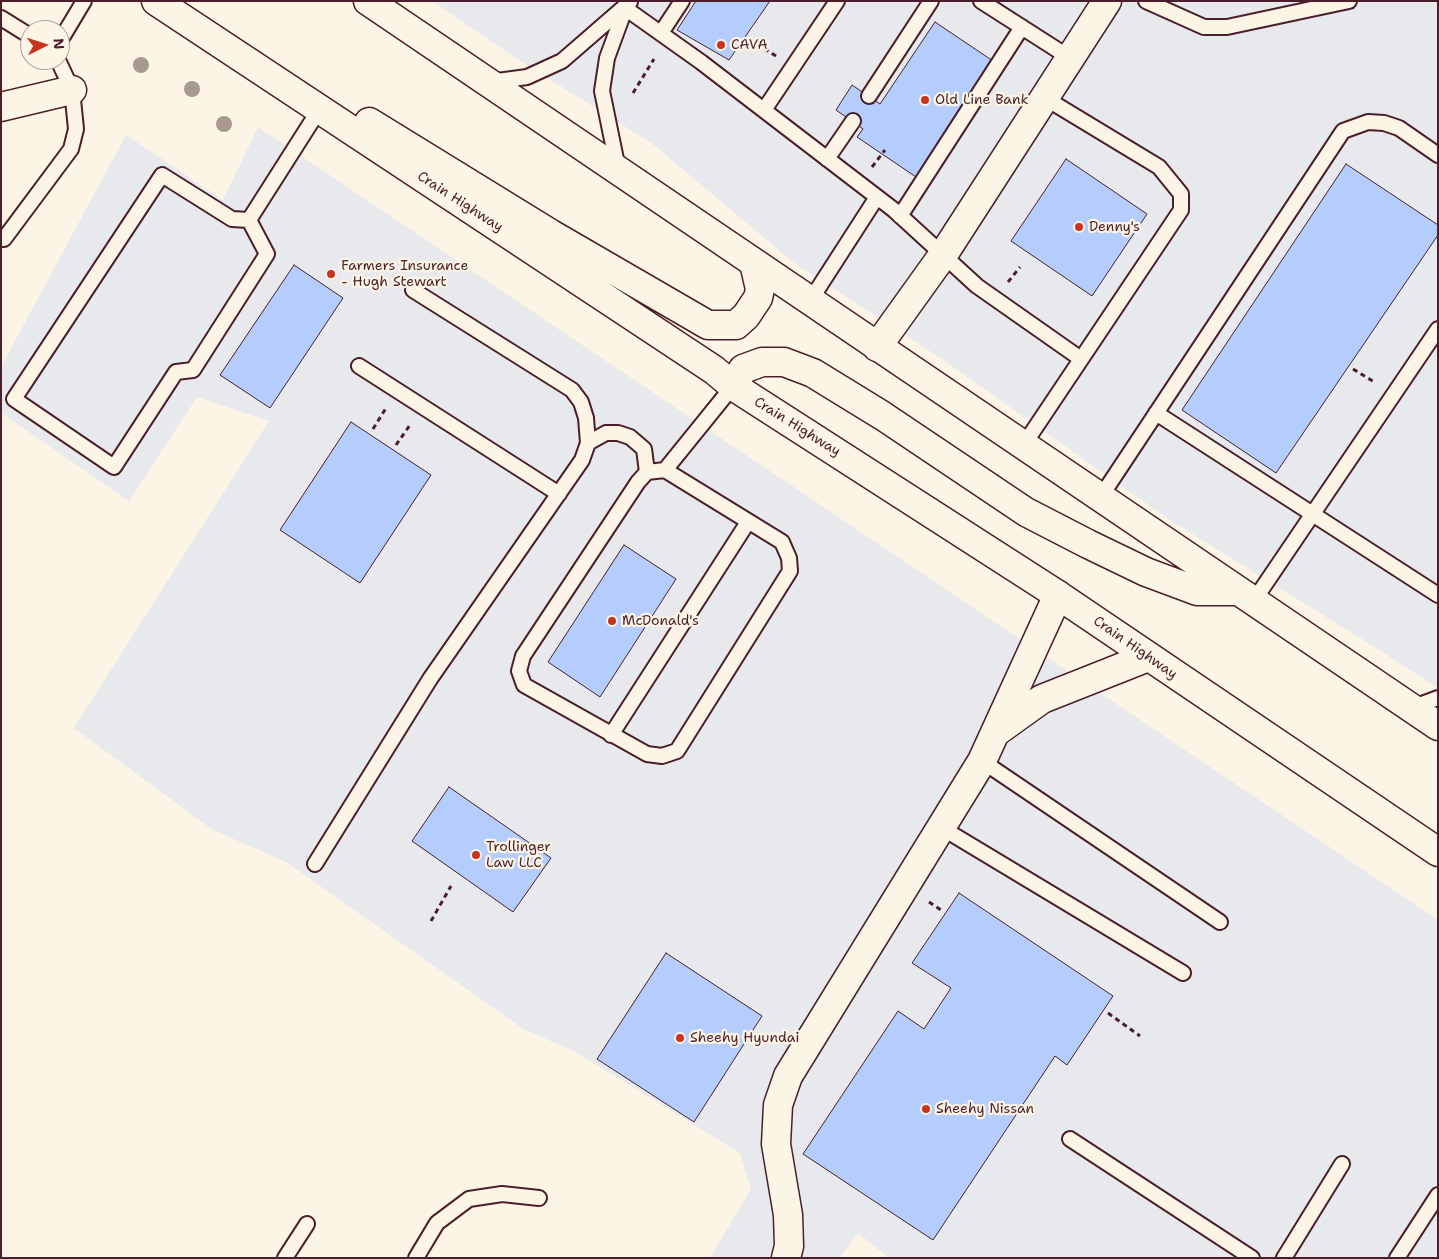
<!DOCTYPE html>
<style>
body{margin:0}
#map{position:relative;width:1439px;height:1259px;overflow:hidden;background:#fcf5e5;font-family:"Shantell Sans",sans-serif}
canvas{display:block}
.frame{position:absolute;inset:0;border:2px solid #4a1f2b;pointer-events:none}
.north{position:absolute;left:20px;top:20px;width:50px;height:50px;box-sizing:border-box;background:#fcf5e5;border:1px solid #b59f9b;border-radius:50%;rotate:85deg;font-size:14px;font-weight:700;line-height:20px;text-align:center;color:#4a1f2b}
.north::after{content:'';display:block;margin:auto;width:18px;height:22px;background:#c8321e;clip-path:polygon(50% 0,100% 100%,50% 72%,0 100%)}
</style>
<div id="map">
<canvas width="1439" height="1259"></canvas>
<div class="frame"></div>
<div class="north">N</div>
</div>
<script>
const ctx = document.querySelector('canvas').getContext('2d');
ctx.lineJoin = 'round';
function paint(path, color) { ctx.fillStyle = color; ctx.fill(path, 'evenodd'); }
const poly = rows => new Path2D(rows.map(r => 'M' + r).join(''));
function strokePath(path, color, width, dash) { ctx.strokeStyle = color; ctx.lineWidth = width; ctx.lineCap = dash ? 'butt' : 'round'; ctx.setLineDash(dash || []); ctx.stroke(path); }
function write(font, color, halo, rows, align = 'center') {
  ctx.font = font + ' "Shantell Sans",sans-serif'; ctx.lineWidth = 4.5; ctx.setLineDash([]); ctx.textBaseline = 'middle'; ctx.strokeStyle = halo; ctx.fillStyle = color; for (const [text, x, y, turn = 0] of rows) {
    ctx.save(); ctx.translate(x, y); ctx.rotate((+turn || 0) * Math.PI / 180); ctx.textAlign = isNaN(turn) ? turn : align; if (halo) ctx.strokeText(text, 0, 0); ctx.fillText(text, 0, 0); ctx.restore();
  }
}
const built = poly([
 [432,1,1438,1,1438,688,1365,641,1168,519,942,359,794,263,654,145,519,60],
 [258,127,1438,920,1438,1258,889,1258,858,1233,839,1258,710,1258,751,1189,740,1153,574,1051,525,1030,286,862,213,830,74,728,269,421,197,397,129,501,1,413,1,367,126,135,223,200]
]);
const building = poly([
 [696,1,770,1,729,60,677,30,696,1],
 [935,22,993,61,916,177,857,137,863,129,836,110,852,85,880,104,935,22],
 [1066,159,1147,214,1092,296,1011,241,1066,159],
 [1346,164,1438,225,1438,235,1276,473,1182,410,1346,164],
 [294,265,343,298,270,408,220,375,294,265],
 [351,422,431,475,360,583,280,530,351,422],
 [624,545,676,579,600,697,548,662,624,545],
 [449,787,551,858,513,912,412,841,449,787],
 [959,893,1113,996,1067,1065,1055,1056,933,1240,803,1154,898,1011,924,1029,951,988,912,963,959,893],
 [666,953,762,1016,694,1122,597,1059,666,953]
]);
const path = poly([
 [749,39,776,56],
 [633,93,654,59],
 [872,167,885,150],
 [1008,282,1020,267],
 [1353,369,1376,383],
 [373,429,386,408],
 [396,445,410,425],
 [929,902,941,910],
 [431,921,451,886],
 [1108,1013,1140,1036]
]);
const lane = poly([
 [981,1,1070,58],
 [1146,1,1204,27,1227,27,1349,1],
 [625,8,701,62,894,210,977,286,1081,359],
 [1,18,30,36],
 [661,33,682,1],
 [60,41,84,1],
 [490,82,527,77,562,61,630,2],
 [869,96,931,1],
 [764,110,837,1],
 [827,159,853,121],
 [618,169,602,91,607,58,625,9],
 [900,216,1022,27],
 [249,220,267,254,193,370,176,372,114,467,14,399,162,175,232,219,249,220,319,110],
 [1,239,4,239,71,149,76,129,72,90,58,60],
 [810,301,877,197],
 [359,366,559,494],
 [1156,413,1438,595],
 [588,443,606,433,618,433,630,437,644,449,647,472],
 [1023,446,1181,210,1181,194,1159,167,1045,98],
 [665,470,647,472,638,482,523,656,519,671,524,685,647,754,662,756,677,751,790,571,789,558,782,542,665,470,733,386],
 [1100,498,1343,131,1368,122,1384,123,1399,128,1438,155],
 [1253,602,1438,329],
 [1411,708,1438,698],
 [611,735,748,522],
 [982,761,1220,922],
 [942,828,1183,973],
 [315,864,430,679,582,460,588,443,586,418,581,402,572,390,413,290],
 [1070,1139,1252,1258],
 [285,1258,307,1224],
 [416,1258,437,1223,469,1199,502,1194,539,1198],
 [1284,1258,1342,1164],
 [1397,1258,1438,1195]
]);
const street = poly([
 [1,107,72,90],
 [877,347,943,255,1107,1],
 [996,732,1042,699,1148,657],
 [786,1258,789,1246,788,1215,776,1144,778,1105,788,1076,982,761,1058,595]
]);
const highway = poly([
 [156,1,714,370,733,386,1058,595,1438,852],
 [368,1,1438,726],
 [369,122,551,234,708,325,736,325,746,316,758,298,760,289,754,263],
 [733,386,743,369,762,362,784,362,813,373,883,416,1026,512,1088,544,1146,572,1197,591,1237,591]
]);
const trees = [
 [141,65],
 [192,89],
 [224,124]
];
const markers = [
 [721,45,5,"#c8321e"],
 [925,100,5,"#c8321e"],
 [1079,227,5,"#c8321e"],
 [331,274,5,"#c8321e"],
 [612,621,5,"#c8321e"],
 [476,855,5,"#c8321e"],
 [680,1038,5,"#c8321e"],
 [926,1109,5,"#c8321e"]
];
const poiNames = [
 ["CAVA",731,45],
 ["Old Line Bank",935,100],
 ["Denny's",1089,227],
 ["Farmers Insurance",341,266],
 ["- Hugh Stewart",341,282],
 ["McDonald's",622,621],
 ["Trollinger",486,847],
 ["Law LLC",486,863],
 ["Sheehy Hyundai",690,1038],
 ["Sheehy Nissan",936,1109]
];
const streetNames = [
 ["Crain Highway",460,202,33],
 ["Crain Highway",797,427,32],
 ["Crain Highway",1135,648,35]
];
paint(built, '#e7e9ec');
paint(building, '#b5cdfc');
strokePath(building, '#4a1f2b', 1);
strokePath(lane, '#4a1f2b', 18);
strokePath(street, '#4a1f2b', 31);
strokePath(highway, '#4a1f2b', 31);
strokePath(path, '#4a1f2b', 3, [5, 4]);
strokePath(lane, '#fcf5e5', 14);
strokePath(street, '#fcf5e5', 28);
strokePath(highway, '#fcf5e5', 28);
ctx.fillStyle = '#a8998e';
for (const [x, y] of trees) { ctx.beginPath(); ctx.arc(x, y, 8, 0, 2 * Math.PI); ctx.fill(); }
for (const [x, y, r, color] of markers) { const dot = new Path2D(); dot.arc(x, y, r, 0, 2 * Math.PI); ctx.fillStyle = color; ctx.fill(dot); strokePath(dot, '#fcf5e5', 2); }
write('14px', '#4a1f2b', '#fcf5e5', poiNames, 'left');
write('14px', '#4a1f2b', '#fcf5e5', streetNames);
</script>
